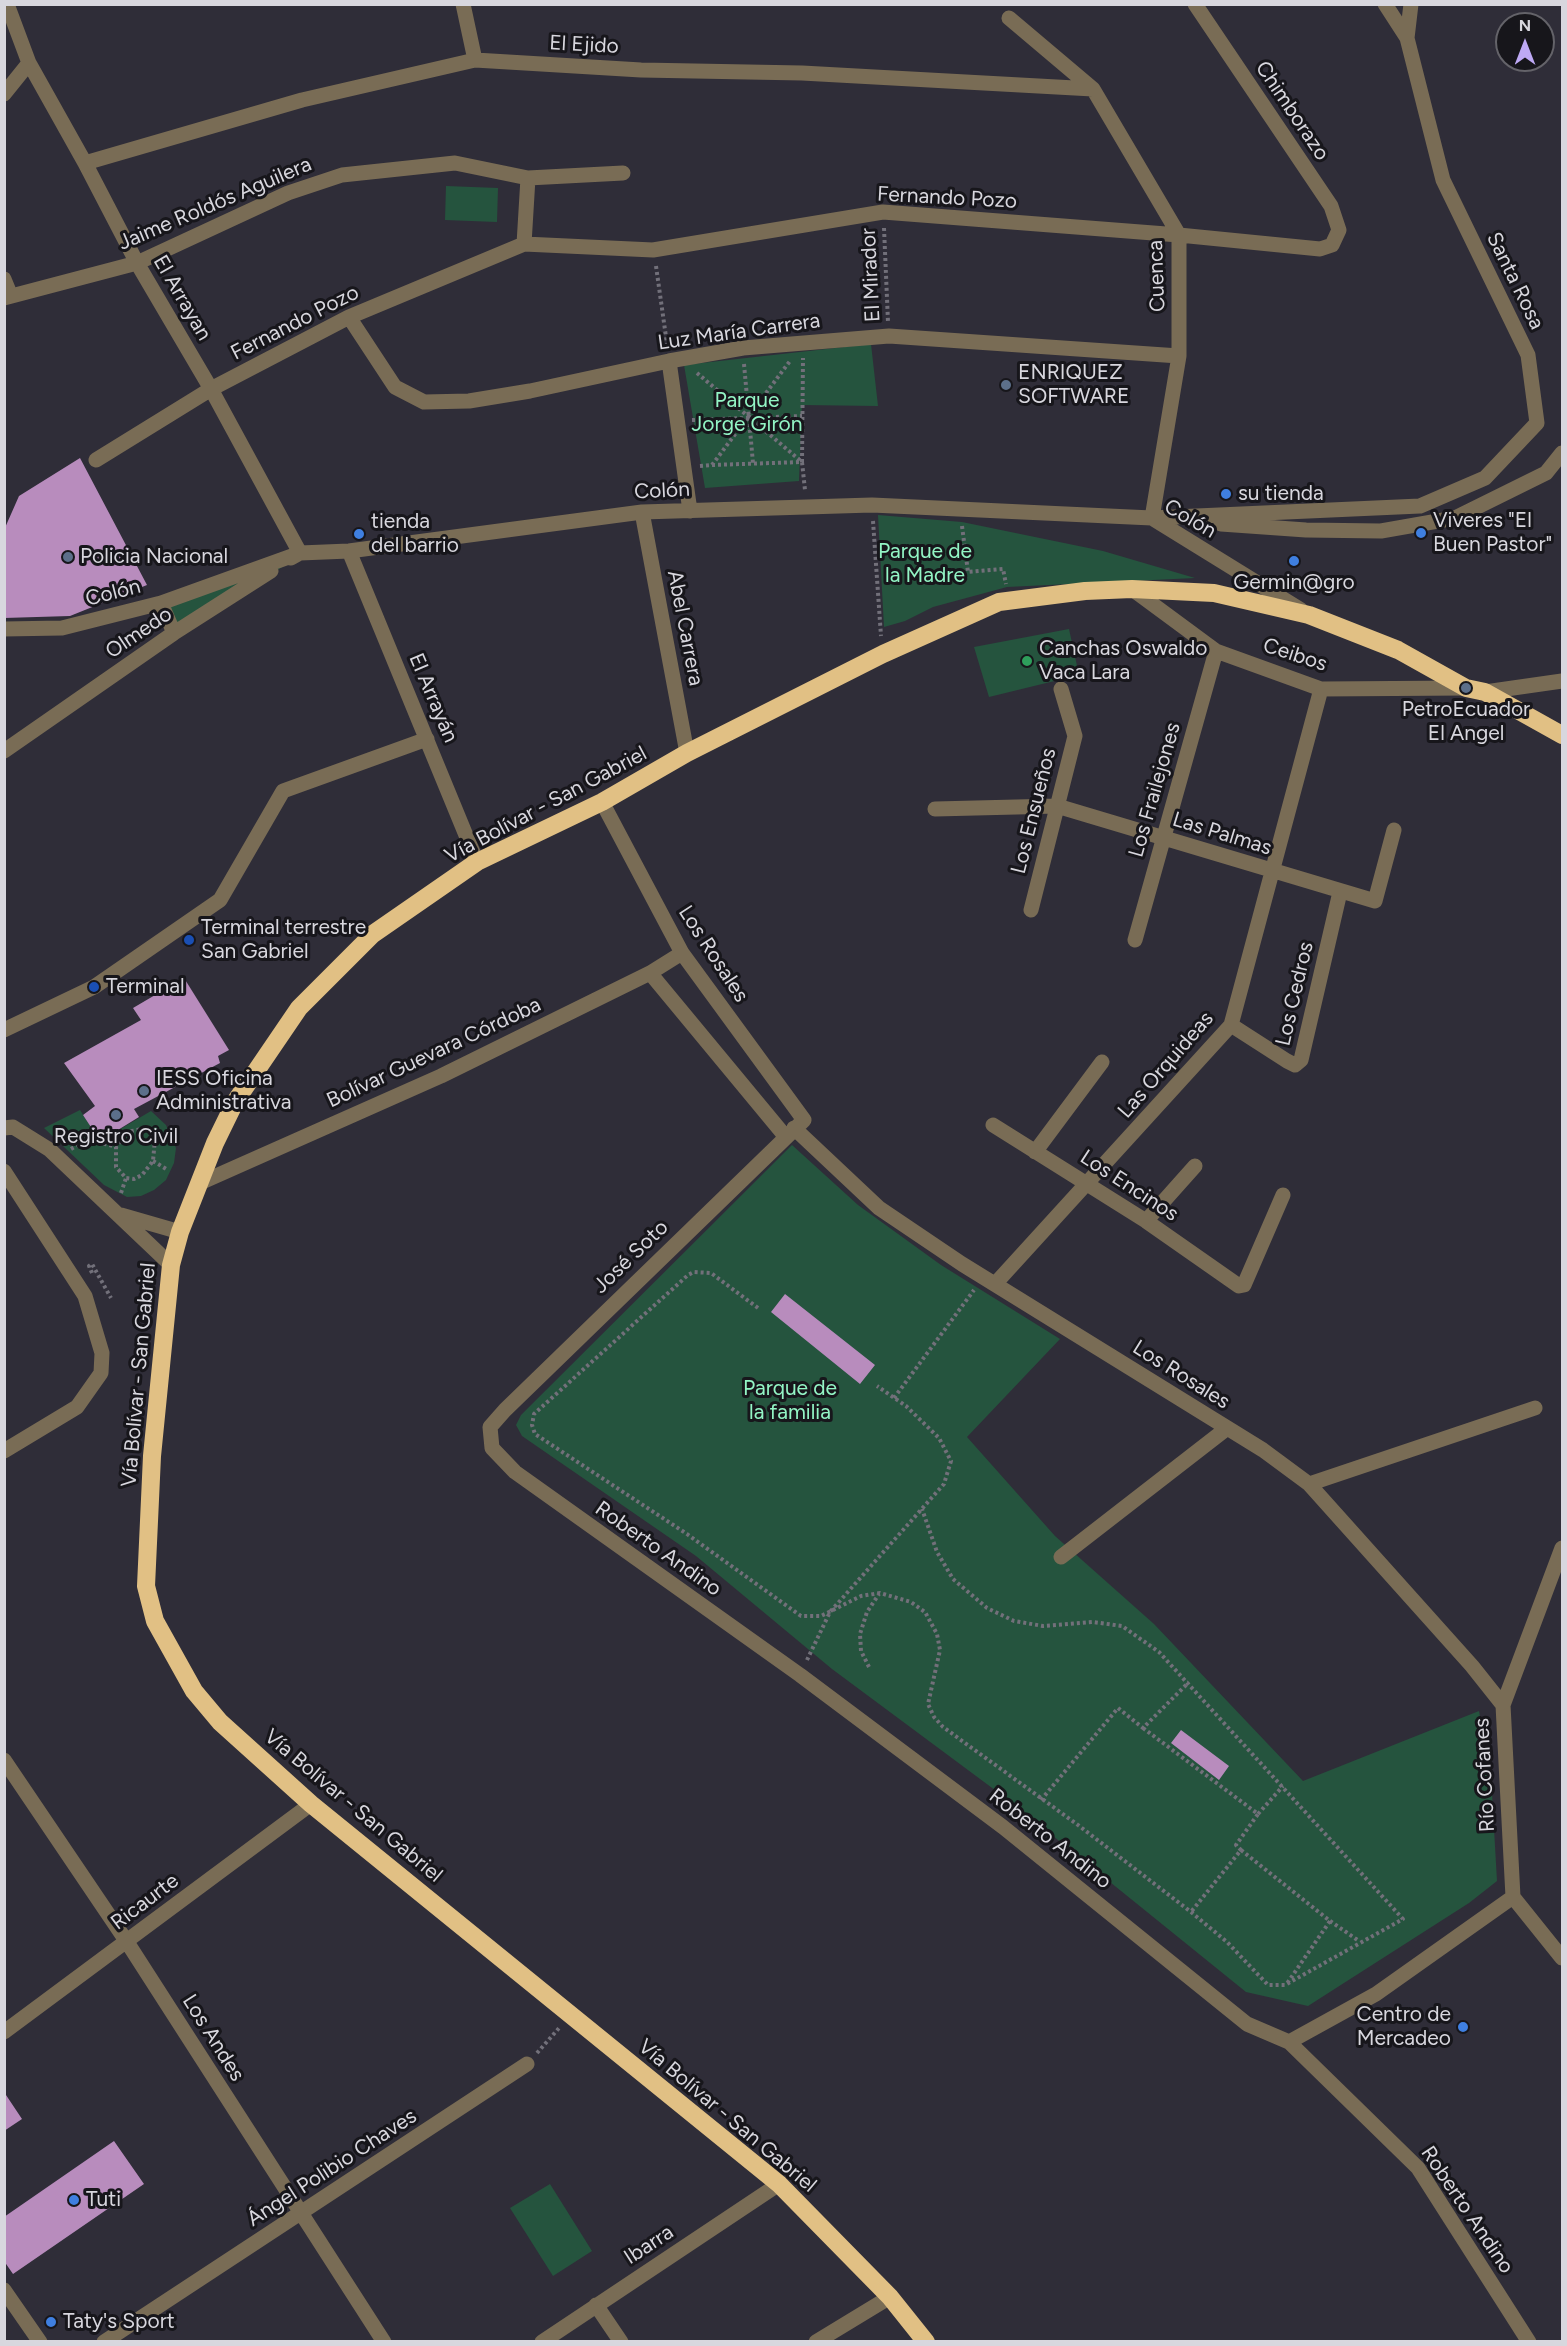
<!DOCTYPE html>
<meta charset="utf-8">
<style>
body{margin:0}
#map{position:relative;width:1567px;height:2346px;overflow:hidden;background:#2f2d38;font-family:Figtree,sans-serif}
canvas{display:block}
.frame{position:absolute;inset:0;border:6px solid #d8d7de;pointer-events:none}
.north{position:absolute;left:1495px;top:12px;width:60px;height:60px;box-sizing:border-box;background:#17161b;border:2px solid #646369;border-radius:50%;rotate:0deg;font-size:16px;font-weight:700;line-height:24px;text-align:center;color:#d8d7de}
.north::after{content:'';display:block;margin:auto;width:21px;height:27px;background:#bea9f4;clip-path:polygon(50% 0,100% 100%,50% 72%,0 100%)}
</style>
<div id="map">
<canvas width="1567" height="2346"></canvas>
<div class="frame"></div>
<div class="north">N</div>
</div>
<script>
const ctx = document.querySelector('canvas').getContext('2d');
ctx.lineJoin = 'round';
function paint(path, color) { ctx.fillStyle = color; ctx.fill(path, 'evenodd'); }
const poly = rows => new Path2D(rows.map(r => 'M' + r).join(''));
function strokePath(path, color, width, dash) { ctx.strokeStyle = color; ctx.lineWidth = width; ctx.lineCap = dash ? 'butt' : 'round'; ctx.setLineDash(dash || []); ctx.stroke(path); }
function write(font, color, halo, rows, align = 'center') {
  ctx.font = font + ' Figtree,sans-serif'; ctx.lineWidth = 6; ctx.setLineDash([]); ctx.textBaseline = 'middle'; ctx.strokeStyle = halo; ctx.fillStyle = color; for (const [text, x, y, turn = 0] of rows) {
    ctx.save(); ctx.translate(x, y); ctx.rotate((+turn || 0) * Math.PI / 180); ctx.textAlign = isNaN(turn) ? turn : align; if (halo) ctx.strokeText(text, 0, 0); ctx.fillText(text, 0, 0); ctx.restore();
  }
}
const green = poly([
 [446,186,498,188,497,222,445,220],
 [871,344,878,406,802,405,799,481,705,488,684,365],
 [878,515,962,522,1103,551,1195,578,1007,587,933,607,905,621,884,627],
 [294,560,182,628,161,603],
 [1069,629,1079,675,989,697,974,647],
 [80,1110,100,1141,151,1111,166,1125,176,1148,174,1163,166,1180,154,1190,141,1196,127,1197,104,1185,44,1128],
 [792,1145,858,1205,941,1265,1060,1339,967,1437,1055,1536,1154,1624,1303,1781,1479,1711,1491,1776,1497,1881,1469,1903,1308,2006,1246,1992,1011,1802,832,1669,696,1556,522,1436,516,1425,521,1415],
 [550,2184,592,2251,553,2276,510,2208]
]);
const building = poly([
 [80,458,147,585,70,616,4,618,4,530,19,496],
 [184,978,229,1050,218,1056,220,1063,134,1109,139,1117,100,1141,83,1115,95,1106,64,1063,141,1020,133,1008],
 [785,1294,875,1365,860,1384,771,1312],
 [1181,1730,1229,1766,1219,1780,1171,1743],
 [4,2092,22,2119,4,2131],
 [114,2141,144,2184,13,2274,4,2261,4,2217]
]);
const path = poly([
 [884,228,888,322],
 [656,266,667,344],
 [744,364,753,463],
 [697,373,802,462,805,490],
 [692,420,802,416],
 [712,465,802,462,803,358],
 [700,466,712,465,790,361],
 [873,521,881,636],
 [962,526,968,572,1003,569,1006,584],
 [71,1149,88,1139,116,1147,116,1167,126,1178,134,1179,142,1175,153,1161,155,1139,152,1132,146,1128,127,1132,116,1147],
 [153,1161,168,1170],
 [121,1193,126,1178],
 [92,1273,89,1266,92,1264,111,1298],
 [758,1308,711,1273,694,1272,688,1275,534,1414,532,1425,535,1434,687,1534,801,1616,821,1616,861,1596,880,1593,911,1602,925,1612,937,1634,940,1650,928,1704,934,1717,943,1727,1078,1825,1191,1912,1227,1942,1268,1985,1285,1985,1403,1919,1159,1652,1122,1626,1093,1622,1043,1626,1014,1621,987,1608,953,1579,937,1552,922,1509],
 [894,1398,974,1290],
 [807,1660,830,1612,944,1484,951,1461,939,1438,906,1406,877,1386],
 [869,1667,861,1651,860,1634,867,1612,879,1594],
 [1143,1728,1258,1814,1236,1845,1241,1850,1191,1912],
 [1041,1800,1118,1708,1143,1728,1189,1682],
 [1258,1814,1283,1786],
 [1241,1850,1330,1921,1286,1985],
 [1330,1921,1359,1941],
 [537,2053,560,2027]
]);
const minor = poly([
 [7,4,29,63,85,163,137,263,211,389,300,553,291,558],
 [463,4,475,60],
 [1385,4,1407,38],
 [1009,18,1093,89,1179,235,1179,356,1152,518],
 [4,94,29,63],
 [85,163,302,100,475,60,641,70,802,73,1093,89],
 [524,244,653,250,883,212,1179,235,1320,249,1332,245,1339,230,1331,206,1195,4],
 [4,279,11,296],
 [4,298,137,263,288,193,342,175,455,163,528,178,623,173],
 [349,317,395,387,424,402,469,401,530,391,669,361,743,348,889,336,1179,356],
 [669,361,690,511],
 [96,460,211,389,349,317,524,244,528,178],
 [642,512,687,753],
 [1152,518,1420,506,1485,478,1537,423,1528,355,1443,180,1407,38,1411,4],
 [1221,524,1306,530,1381,531,1455,518,1546,473,1562,453],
 [349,551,477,862],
 [1132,589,1216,651,1321,689,1466,688],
 [161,603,174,633],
 [4,629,62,628,161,603,300,553,349,551,642,512,872,505,1152,518,1301,610],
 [1485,692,1562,681],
 [4,751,174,633,271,571],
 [602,802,682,953,804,1120,505,1410,490,1427,492,1448,515,1472,800,1675,1003,1827,1247,2024,1289,2042,1418,2168,1529,2342],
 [935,809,1057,806,1375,901,1394,830],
 [1031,910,1075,736,1061,689],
 [1135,940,1216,651],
 [650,973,785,1136],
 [1231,1025,1287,1061,1295,1065,1301,1060,1340,892],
 [4,1030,94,987,220,900,283,791,427,739],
 [993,1125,1146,1221,1239,1286,1244,1285,1283,1195],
 [4,1128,13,1127,50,1150,171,1265],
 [794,1128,879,1208,962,1264,1263,1450,1309,1484,1472,1666,1503,1705],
 [1035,1152,1102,1062],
 [4,1171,85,1296,102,1353,101,1373,77,1407,4,1451],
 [200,1183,441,1076,650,973,682,953],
 [121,1215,180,1232],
 [1146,1221,1195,1166],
 [995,1284,1231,1025,1321,689],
 [1309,1484,1535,1408],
 [1562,1548,1503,1705,1513,1897,1562,1958],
 [1061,1557,1226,1429],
 [4,1760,127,1942,384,2342],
 [4,2032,311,1804],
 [1289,2042,1376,1994,1513,1897],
 [4,2290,40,2342],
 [596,2305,621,2342],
 [104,2342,527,2064],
 [542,2342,779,2184],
 [816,2342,890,2297]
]);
const highway = poly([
 [926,2342,890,2297,779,2184,311,1804,220,1722,194,1691,155,1621,146,1586,152,1456,171,1265,180,1232,215,1143,235,1102,299,1008,373,934,477,862,602,802,687,753,883,654,999,602,1085,591,1132,589,1214,593,1309,615,1398,650,1466,688,1485,692,1562,735]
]);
const markers = [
 [1006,385,6,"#5c6f8a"],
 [1226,494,6,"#3f7fe0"],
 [1421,533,6,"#3f7fe0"],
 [359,534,6,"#3f7fe0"],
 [68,557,6,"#5c6f8a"],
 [1294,561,6,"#3f7fe0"],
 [1027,661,6,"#2e9e5b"],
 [1466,688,6,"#5c6f8a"],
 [189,940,6,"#1a4fb4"],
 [94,987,6,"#1a4fb4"],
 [144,1091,6,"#5c6f8a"],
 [116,1115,6,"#5c6f8a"],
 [1463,2027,6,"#3f7fe0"],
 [74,2200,6,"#3f7fe0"],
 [51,2322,6,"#3f7fe0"]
];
const streetNames = [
 ["El Ejido",584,45,3],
 ["Chimborazo",1292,111,56],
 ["Fernando Pozo",947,198,3],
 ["Jaime Roldós Aguilera",215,204,-23],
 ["El Mirador",871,275,-93],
 ["Cuenca",1157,276,-92],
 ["Santa Rosa",1515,281,64],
 ["El Arrayan",182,298,60],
 ["Fernando Pozo",295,323,-27],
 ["Luz María Carrera",739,332,-8],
 ["Colón",662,491,-3],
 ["Colón",1190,519,30],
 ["Colón",113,593,-14],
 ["Abel Carrera",685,628,79],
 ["Olmedo",139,633,-34],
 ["Ceibos",1295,655,18],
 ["El Arrayán",433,698,67],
 ["Los Frailejones",1155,790,-74],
 ["Vía Bolívar - San Gabriel",546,805,-28],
 ["Los Ensueños",1034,811,-76],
 ["Las Palmas",1222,834,17],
 ["Los Rosales",713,954,57],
 ["Los Cedros",1295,994,-77],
 ["Bolívar Guevara Córdoba",434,1053,-25],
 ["Las Orquideas",1166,1065,-49],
 ["Los Encinos",1129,1186,33],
 ["José Soto",631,1257,-44],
 ["Vía Bolívar - San Gabriel",139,1375,-85],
 ["Los Rosales",1181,1375,32],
 ["Roberto Andino",658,1549,35],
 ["Río Cofanes",1485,1775,-93],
 ["Vía Bolívar - San Gabriel",353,1806,40],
 ["Roberto Andino",1050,1839,38],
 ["Ricaurte",145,1902,-37],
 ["Los Andes",213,2038,58],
 ["Vía Bolívar - San Gabriel",727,2116,40],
 ["Ángel Polibio Chaves",332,2168,-33],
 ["Roberto Andino",1467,2210,56],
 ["Ibarra",649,2245,-33]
];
const poiNames = [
 ["ENRIQUEZ",1018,373],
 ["SOFTWARE",1018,397],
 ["su tienda",1238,494],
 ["Viveres \"El",1433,521],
 ["Buen Pastor\"",1433,545],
 ["tienda",371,522],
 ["del barrio",371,546],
 ["Policia Nacional",80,557],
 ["Germin@gro",1294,583,"center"],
 ["Canchas Oswaldo",1039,649],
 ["Vaca Lara",1039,673],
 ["PetroEcuador",1466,710,"center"],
 ["El Angel",1466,734,"center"],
 ["Terminal terrestre",201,928],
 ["San Gabriel",201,952],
 ["Terminal",106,987],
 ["IESS Oficina",156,1079],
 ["Administrativa",156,1103],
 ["Registro Civil",116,1137,"center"],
 ["Centro de",1451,2015,"right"],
 ["Mercadeo",1451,2039,"right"],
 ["Tuti",86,2200],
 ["Taty's Sport",63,2322]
];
const parkNames = [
 ["Parque",747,401],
 ["Jorge Girón",747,425],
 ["Parque de",925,552],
 ["la Madre",925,576],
 ["Parque de",790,1389],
 ["la familia",790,1413]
];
paint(green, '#25543e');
paint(building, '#b88cbd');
strokePath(path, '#72707a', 4, [3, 3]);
strokePath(minor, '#796c55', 15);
strokePath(highway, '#e1c084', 18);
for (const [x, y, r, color] of markers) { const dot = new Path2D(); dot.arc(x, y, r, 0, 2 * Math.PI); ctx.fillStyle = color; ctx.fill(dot); strokePath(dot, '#17161b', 2); }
write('21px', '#d8d7de', '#17161b', streetNames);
write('21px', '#d8d7de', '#17161b', poiNames, 'left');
write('21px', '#93f5c5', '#17161b', parkNames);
</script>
